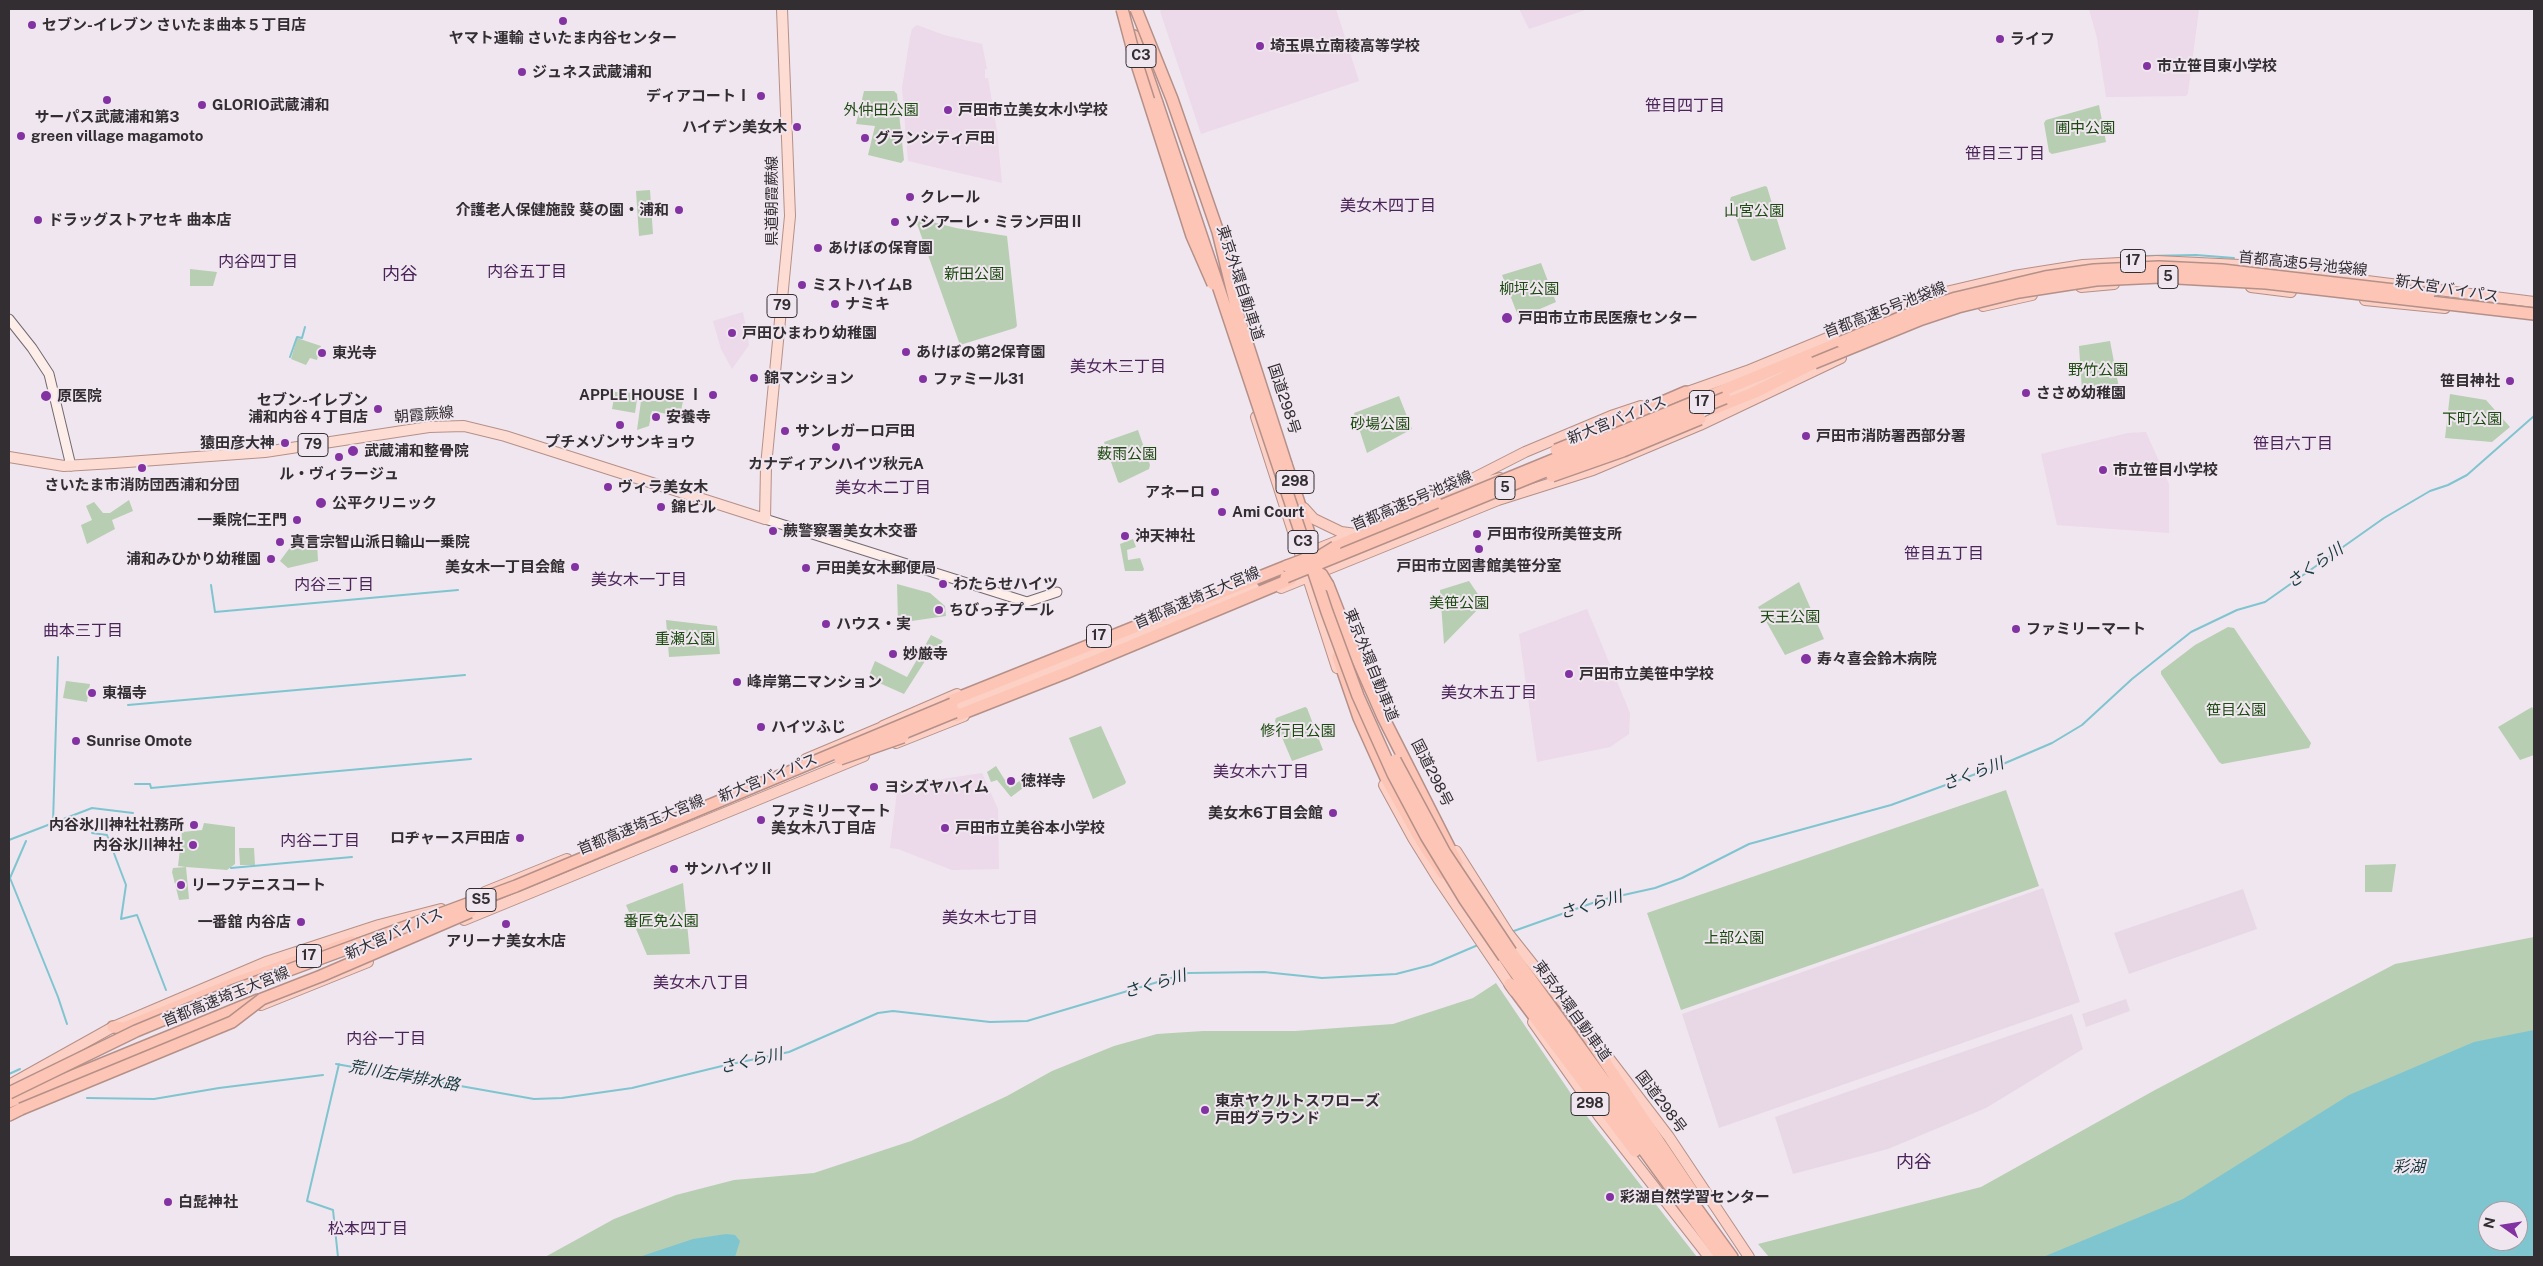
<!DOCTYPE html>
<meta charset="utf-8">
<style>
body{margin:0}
#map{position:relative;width:2543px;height:1266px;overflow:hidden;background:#f0e6ef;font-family:"Public Sans",sans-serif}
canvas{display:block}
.frame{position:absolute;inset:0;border:10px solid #322e32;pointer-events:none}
.north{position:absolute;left:2478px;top:1201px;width:50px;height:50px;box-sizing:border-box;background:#f0e6ef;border:1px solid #a49ca3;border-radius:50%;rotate:283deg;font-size:14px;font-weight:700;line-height:20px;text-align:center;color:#322e32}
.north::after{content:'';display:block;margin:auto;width:18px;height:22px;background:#8332a2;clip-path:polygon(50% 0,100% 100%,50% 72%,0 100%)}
</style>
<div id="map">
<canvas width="2543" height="1266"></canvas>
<div class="frame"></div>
<div class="north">N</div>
</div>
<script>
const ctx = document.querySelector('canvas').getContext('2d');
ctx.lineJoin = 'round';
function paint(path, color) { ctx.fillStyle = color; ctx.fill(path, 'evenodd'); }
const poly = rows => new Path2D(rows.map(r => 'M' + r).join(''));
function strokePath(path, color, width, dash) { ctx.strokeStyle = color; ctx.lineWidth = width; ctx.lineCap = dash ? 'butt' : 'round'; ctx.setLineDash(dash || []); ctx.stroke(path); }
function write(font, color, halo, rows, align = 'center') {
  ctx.font = font + ' "Public Sans","Noto Sans JP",sans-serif'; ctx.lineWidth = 4; ctx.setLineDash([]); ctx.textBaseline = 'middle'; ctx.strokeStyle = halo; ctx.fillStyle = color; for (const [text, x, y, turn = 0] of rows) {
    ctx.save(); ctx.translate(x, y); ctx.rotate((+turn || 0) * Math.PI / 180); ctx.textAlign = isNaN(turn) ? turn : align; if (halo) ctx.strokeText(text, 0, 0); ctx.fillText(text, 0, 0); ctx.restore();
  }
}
const built = poly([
 [2043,888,2080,1002,1719,1128,1682,1014],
 [2243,889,2257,929,2129,974,2114,933],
 [2126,999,2130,1011,2086,1027,2082,1014],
 [2072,1014,2083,1049,1986,1108,1888,1149,1793,1174,1775,1117]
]);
const education = poly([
 [1165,9,1336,9,1359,81,1201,134,1160,11],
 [1519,9,1588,9,1529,29],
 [2089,9,2199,9,2188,93,2186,96,2106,97,2097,38],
 [917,25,944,35,982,44,987,69,985,69,985,78,988,78,997,131,1002,183,908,161,902,88,910,37,912,29],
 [743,312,749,345,732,369,721,349,713,321],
 [2146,432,2169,484,2169,533,2057,525,2041,454,2128,433],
 [1587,609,1630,713,1629,734,1610,747,1537,762,1519,634],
 [982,773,998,809,999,869,952,870,898,849,890,848,897,792,916,783]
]);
const green = poly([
 [864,91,894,91,897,94,904,160,901,163,868,155,875,126,856,124],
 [2099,105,2106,142,2052,154,2049,152,2044,123,2046,120],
 [1765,186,1767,187,1786,249,1754,261,1751,260,1730,200,1731,197],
 [650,190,653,234,639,236,636,191],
 [917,218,956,228,1007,236,1017,326,1015,328,960,345,916,221],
 [1541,263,1556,302,1519,318,1502,275],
 [190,269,217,272,213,286,190,286],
 [297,338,321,346,317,360,310,358,306,365,291,359],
 [2110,341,2119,388,2082,391,2079,346],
 [615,392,638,393,635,413,612,409],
 [2450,394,2486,400,2510,427,2492,442,2445,438],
 [1399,396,1412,429,1367,453,1354,413],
 [661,399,683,401,681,411,674,410,674,413,667,414,652,411,649,426,637,430,641,401,659,401],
 [1138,430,1150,465,1149,469,1120,483,1118,482,1104,442],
 [129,500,133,511,112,520,115,529,87,544,81,525,92,520,86,506,94,502,103,513,110,513],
 [297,538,309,543,317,542,318,561,288,568,280,561],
 [1133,539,1136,547,1127,550,1128,560,1140,558,1144,569,1143,571,1125,571,1120,544],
 [1469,581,1484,603,1444,644,1440,590],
 [1799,582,1824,639,1785,655,1758,607],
 [897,584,930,593,945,606,946,616,898,623],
 [666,620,717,626,720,654,669,657],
 [2228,627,2234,628,2311,743,2309,748,2222,764,2219,762,2161,674,2161,671,2195,645],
 [931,635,943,641,937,649,934,647,904,694,868,678,875,661,907,677],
 [66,681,90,684,87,702,63,698],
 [1305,707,1307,708,1323,750,1292,761,1275,721,1276,718],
 [2532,707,2534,711,2534,755,2520,760,2498,727],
 [1101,726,1126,782,1125,784,1093,799,1069,738],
 [996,766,1010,788,1026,776,1031,782,1011,797,997,780,991,782,987,772],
 [2006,790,2039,886,1681,1010,1647,913],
 [204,823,235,827,235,864,227,870,186,867,189,899,179,900,172,872,173,868,186,867,178,866,182,832,202,830],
 [239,848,254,848,255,865,240,865],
 [2396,864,2392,892,2365,892,2365,865],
 [683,883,690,954,647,955,626,905],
 [2534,937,2534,1257,1769,1257,1758,1244,1981,1187,2155,1090,2395,964],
 [2488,1211,2518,1211,2518,1241,2488,1241],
 [1496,983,1582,1110,1697,1257,545,1257,614,1219,676,1195,734,1180,814,1173,911,1141,1007,1096,1052,1071,1114,1046,1157,1034,1203,1031,1295,1031,1393,1024,1473,998]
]);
const water = poly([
 [2534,1030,2534,1257,2043,1257,2183,1199,2349,1095,2474,1042],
 [2488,1211,2518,1211,2518,1241,2488,1241],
 [726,1234,735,1235,740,1241,735,1257,639,1257,693,1239]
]);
const stream = poly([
 [2130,251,2139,251,2146,256,2196,255,2234,258],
 [290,357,297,337,302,338,305,327],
 [211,585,215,612,458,590],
 [128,705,465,675],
 [135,784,150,784,151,788,471,759],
 [53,823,58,657],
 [92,833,107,835,126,885,121,919,137,915,166,990],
 [9,840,92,808,133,813],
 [26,841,10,878,58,997,67,1024],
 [231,868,352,857],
 [1511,932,1601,900,1655,888,1682,878,1749,844,1891,805,2003,764,2052,743,2082,725,2132,679,2191,632,2237,610,2265,602,2384,518,2430,491,2448,485,2467,475,2534,416],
 [336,1064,534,1099,562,1098,632,1088,722,1066,789,1052,878,1013,893,1011,990,1022,1027,1021,1188,973,1264,972,1322,978,1396,974,1431,965,1478,945],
 [9,1074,20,1069],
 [87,1098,154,1099,219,1088,323,1075],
 [338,1257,333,1210,307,1201,339,1064]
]);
const secondary = poly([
 [9,319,32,348,49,374,71,466],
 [765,519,1027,602,1057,592]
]);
const primary = poly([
 [9,457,64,466,114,463,265,452,429,427,464,426,505,436,765,519,766,466,790,216,782,9]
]);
const trunk = poly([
 [2081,287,2114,284],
 [2251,287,2291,292],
 [2365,300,2445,308],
 [1983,306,2032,295],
 [1679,395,1747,371,1912,303,1950,291,2014,276,2083,265,2157,261,2240,265,2534,302],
 [1717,399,1789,370],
 [1256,417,1337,668],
 [1461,489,1500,478],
 [1429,501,1525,452,1611,416,1641,406],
 [1304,508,1314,519,1341,532,1356,534],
 [1305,554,1340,540],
 [1281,588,1498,500,1593,470,1700,425,1841,358],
 [948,712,1254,588],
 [883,726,957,694],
 [896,743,964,716],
 [806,759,887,725],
 [1384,785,1413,838,1439,880,1514,991],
 [1456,851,1508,933,1580,1024],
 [485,892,567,859],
 [464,920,864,756],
 [261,1005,368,962],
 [1533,1022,1599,1116,1709,1257],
 [1601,1048,1669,1137,1749,1257],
 [9,1085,113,1027,266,962,379,925,441,909]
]);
const motorway = poly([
 [1134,36,1157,103],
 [1704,398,1841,342],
 [1713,409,1753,393,1814,363],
 [1581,437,1686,392],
 [1286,464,1310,536],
 [1335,547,1450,498],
 [1328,585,1353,649,1383,717,1457,863],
 [1338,657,1359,718,1386,778,1422,842,1443,873],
 [950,701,1287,566],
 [956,716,1068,672,1291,579],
 [1511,952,1732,1257],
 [1504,957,1721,1257],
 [1510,984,1635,1151],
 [1576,1019,1694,1194],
 [113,1027,124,1028,232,984,352,942],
 [9,1102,258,1000],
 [9,1115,21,1109]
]);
const motorwayBridge = poly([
 [1122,9,1135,58,1192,236,1213,284],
 [1136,9,1172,99,1218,232,1239,318,1286,464],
 [1157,103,1327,612,1358,696,1393,774,1426,836,1465,900,1504,957],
 [1841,342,1919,310,1956,298,2045,277,2094,270,2159,267,2222,270,2429,294],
 [1814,363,1922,319,1958,307,2019,292,2096,280,2160,277,2266,283,2534,314],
 [1556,450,1593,435],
 [1552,476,1623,451,1700,419],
 [1443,505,1704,398],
 [1310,536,1310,556],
 [1317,565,1322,555,1335,547],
 [1287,566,1314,556],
 [1311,568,1322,575,1328,585],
 [1286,577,1725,398],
 [894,737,955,712],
 [840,759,903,737],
 [1395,760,1445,853,1511,952],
 [9,1093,136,1031,235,990,516,886,952,704],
 [21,1109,232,1022,262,999,321,976,470,912]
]);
const markers = [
 [563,21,5,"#8332a2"],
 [32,25,5,"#8332a2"],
 [2000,39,5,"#8332a2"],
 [1260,46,5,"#8332a2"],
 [2147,66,5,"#8332a2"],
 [522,72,5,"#8332a2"],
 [761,96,5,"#8332a2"],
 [107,100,5,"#8332a2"],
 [202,105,5,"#8332a2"],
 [948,110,5,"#8332a2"],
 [797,127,5,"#8332a2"],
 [21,136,5,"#8332a2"],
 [865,138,5,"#8332a2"],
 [910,197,5,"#8332a2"],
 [679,210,5,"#8332a2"],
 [38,220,5,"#8332a2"],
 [895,222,5,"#8332a2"],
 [818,248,5,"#8332a2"],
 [802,285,5,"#8332a2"],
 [835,304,5,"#8332a2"],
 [1507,318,6,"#8332a2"],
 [732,333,5,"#8332a2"],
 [906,352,5,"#8332a2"],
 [322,353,5,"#8332a2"],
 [754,378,5,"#8332a2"],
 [923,379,5,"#8332a2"],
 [2510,381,5,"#8332a2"],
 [2026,393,5,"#8332a2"],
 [713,395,5,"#8332a2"],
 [46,396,6,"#8332a2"],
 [378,409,5,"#8332a2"],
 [656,417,5,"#8332a2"],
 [620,425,5,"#8332a2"],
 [785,431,5,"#8332a2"],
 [1806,436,5,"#8332a2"],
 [285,443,5,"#8332a2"],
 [836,447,5,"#8332a2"],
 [353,451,6,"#8332a2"],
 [339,457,5,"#8332a2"],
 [142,468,5,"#8332a2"],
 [2103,470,5,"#8332a2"],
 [608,487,5,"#8332a2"],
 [1215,492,5,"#8332a2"],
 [321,503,6,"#8332a2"],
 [661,507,5,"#8332a2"],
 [1222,512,5,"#8332a2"],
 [297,520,5,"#8332a2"],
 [773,531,5,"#8332a2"],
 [1477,534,5,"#8332a2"],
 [1125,536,5,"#8332a2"],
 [280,542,5,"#8332a2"],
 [1479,549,5,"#8332a2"],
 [271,559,5,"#8332a2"],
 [575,567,5,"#8332a2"],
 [806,568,5,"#8332a2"],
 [943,584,5,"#8332a2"],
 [939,610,5,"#8332a2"],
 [826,624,5,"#8332a2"],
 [2016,629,5,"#8332a2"],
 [893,654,5,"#8332a2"],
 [1806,659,6,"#8332a2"],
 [1569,674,5,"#8332a2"],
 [737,682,5,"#8332a2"],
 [92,693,5,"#8332a2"],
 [761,727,5,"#8332a2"],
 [76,741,5,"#8332a2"],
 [1011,781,5,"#8332a2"],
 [874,787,5,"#8332a2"],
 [1333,813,5,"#8332a2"],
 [761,820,5,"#8332a2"],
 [194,825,5,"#8332a2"],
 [945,828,5,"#8332a2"],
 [520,838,5,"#8332a2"],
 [193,845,5,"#8332a2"],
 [674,869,5,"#8332a2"],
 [181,885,5,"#8332a2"],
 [301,922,5,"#8332a2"],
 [506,924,5,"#8332a2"],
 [1205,1110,5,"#8332a2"],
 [1610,1197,5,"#8332a2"],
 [168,1202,5,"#8332a2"]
];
const shields = [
 [1141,56,30],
 [2133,261,25],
 [2168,277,20],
 [782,306,30],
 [1702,402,25],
 [313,445,30],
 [1295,482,38],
 [1505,488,20],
 [1303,542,30],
 [1099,636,25],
 [481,900,30],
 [309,956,25],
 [1590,1104,38]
];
const shieldNames = [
 ["C3",1141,56],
 ["17",2133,261],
 ["5",2168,277],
 ["79",782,306],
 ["17",1702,402],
 ["79",313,445],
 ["298",1295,482],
 ["5",1505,488],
 ["C3",1303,542],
 ["17",1099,636],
 ["S5",481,900],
 ["17",309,956],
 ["298",1590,1104]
];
const poiNames = [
 ["セブン-イレブン さいたま曲本５丁目店",42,25],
 ["ヤマト運輸 さいたま内谷センター",563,38,"center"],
 ["ライフ",2010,39],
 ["埼玉県立南稜高等学校",1270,46],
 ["市立笹目東小学校",2157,66],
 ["ジュネス武蔵浦和",532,72],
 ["ディアコートⅠ",751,96,"right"],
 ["GLORIO武蔵浦和",212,105],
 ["戸田市立美女木小学校",958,110],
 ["サーパス武蔵浦和第3",107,117,"center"],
 ["ハイデン美女木",787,127,"right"],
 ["green village magamoto",31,136],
 ["グランシティ戸田",875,138],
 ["クレール",920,197],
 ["介護老人保健施設 葵の園・浦和",669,210,"right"],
 ["ドラッグストアセキ 曲本店",48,220],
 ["ソシアーレ・ミラン戸田Ⅱ",905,222],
 ["あけぼの保育園",828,248],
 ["ミストハイムB",812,285],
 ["ナミキ",845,304],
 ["戸田市立市民医療センター",1518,318],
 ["戸田ひまわり幼稚園",742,333],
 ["あけぼの第2保育園",916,352],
 ["東光寺",332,353],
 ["錦マンション",764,378],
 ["ファミール31",933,379],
 ["笹目神社",2500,381,"right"],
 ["ささめ幼稚園",2036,393],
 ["APPLE HOUSE Ⅰ",703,395,"right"],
 ["原医院",57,396],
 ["セブン-イレブン",368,400,"right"],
 ["浦和内谷４丁目店",368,417,"right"],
 ["安養寺",666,417],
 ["サンレガーロ戸田",795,431],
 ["戸田市消防署西部分署",1816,436],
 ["プチメゾンサンキョウ",620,442,"center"],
 ["猿田彦大神",275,443,"right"],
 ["武蔵浦和整骨院",364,451],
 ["カナディアンハイツ秋元A",836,464,"center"],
 ["市立笹目小学校",2113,470],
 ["ル・ヴィラージュ",339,474,"center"],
 ["さいたま市消防団西浦和分団",142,485,"center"],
 ["ヴィラ美女木",618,487],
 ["アネーロ",1205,492,"right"],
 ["公平クリニック",332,503],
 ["錦ビル",671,507],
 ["Ami Court",1232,512],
 ["一乗院仁王門",287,520,"right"],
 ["蕨警察署美女木交番",783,531],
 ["戸田市役所美笹支所",1487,534],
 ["沖天神社",1135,536],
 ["真言宗智山派日輪山一乗院",290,542],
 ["浦和みひかり幼稚園",261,559,"right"],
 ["戸田市立図書館美笹分室",1479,566,"center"],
 ["美女木一丁目会館",565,567,"right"],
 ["戸田美女木郵便局",816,568],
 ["わたらせハイツ",953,584],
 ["ちびっ子プール",949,610],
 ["ハウス・実",836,624],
 ["ファミリーマート",2026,629],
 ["妙厳寺",903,654],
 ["寿々喜会鈴木病院",1817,659],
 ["戸田市立美笹中学校",1579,674],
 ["峰岸第二マンション",747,682],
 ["東福寺",102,693],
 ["ハイツふじ",771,727],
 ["Sunrise Omote",86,741],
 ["徳祥寺",1021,781],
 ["ヨシズヤハイム",884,787],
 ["ファミリーマート",771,811],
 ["美女木八丁目店",771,828],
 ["美女木6丁目会館",1323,813,"right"],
 ["内谷氷川神社社務所",184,825,"right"],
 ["戸田市立美谷本小学校",955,828],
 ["ロヂャース戸田店",510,838,"right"],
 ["内谷氷川神社",183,845,"right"],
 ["サンハイツⅡ",684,869],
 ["リーフテニスコート",191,885],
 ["一番舘 内谷店",291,922,"right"],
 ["アリーナ美女木店",506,941,"center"],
 ["東京ヤクルトスワローズ",1215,1101],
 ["戸田グラウンド",1215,1118],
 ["彩湖自然学習センター",1620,1197],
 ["白髭神社",178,1202]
];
const parkNames = [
 ["外仲田公園",881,110],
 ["圃中公園",2085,128],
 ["山宮公園",1754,211],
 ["新田公園",974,274],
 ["柳坪公園",1529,289],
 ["野竹公園",2098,370],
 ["下町公園",2472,419],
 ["砂場公園",1380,424],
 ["薮雨公園",1127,454],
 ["美笹公園",1459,603],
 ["天王公園",1790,617],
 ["重瀬公園",685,639],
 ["笹目公園",2236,710],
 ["修行目公園",1298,731],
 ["番匠免公園",661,921],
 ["上部公園",1734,938]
];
const streetNames = [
 ["県道朝霞蕨線",772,201,-90],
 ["首都高速5号池袋線",2303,264,6],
 ["東京外環自動車道",1240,283,72],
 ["新大宮バイパス",2447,289,9],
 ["首都高速5号池袋線",1885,310,-21],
 ["国道298号",1284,399,72],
 ["朝霞蕨線",424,415,-5],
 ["新大宮バイパス",1617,420,-22],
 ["首都高速5号池袋線",1412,501,-23],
 ["首都高速埼玉大宮線",1197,598,-23],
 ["東京外環自動車道",1371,665,68],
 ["国道298号",1432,773,63],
 ["新大宮バイパス",768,778,-22],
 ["首都高速埼玉大宮線",641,825,-22],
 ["新大宮バイパス",394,934,-24],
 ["首都高速埼玉大宮線",226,997,-22],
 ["東京外環自動車道",1572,1011,54],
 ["国道298号",1661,1102,53]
];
const neighbourhoodNames = [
 ["笹目四丁目",1685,106],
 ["笹目三丁目",2005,154],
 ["美女木四丁目",1388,206],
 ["内谷四丁目",258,262],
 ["内谷五丁目",527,272],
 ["美女木三丁目",1118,367],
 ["笹目六丁目",2293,444],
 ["美女木二丁目",883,488],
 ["笹目五丁目",1944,554],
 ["美女木一丁目",639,580],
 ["内谷三丁目",334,585],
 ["曲本三丁目",83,631],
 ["美女木五丁目",1489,693],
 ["美女木六丁目",1261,772],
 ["内谷二丁目",320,841],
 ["美女木七丁目",990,918],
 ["美女木八丁目",701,983],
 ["内谷一丁目",386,1039],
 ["松本四丁目",368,1229]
];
const waterNames = [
 ["さくら川",2315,566,-35],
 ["さくら川",1973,774,-21],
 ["さくら川",1591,905,-16],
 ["さくら川",1155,984,-16],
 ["さくら川",751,1061,-13],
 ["荒川左岸排水路",404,1076,10],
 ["彩湖",2409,1167]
];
const quarterNames = [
 ["内谷",400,274],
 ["内谷",1914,1162]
];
paint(built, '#e8d8e6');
paint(education, '#ecd9e9');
paint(green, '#b7ceb2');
paint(water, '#7fc5d0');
strokePath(stream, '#7fc5d0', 2);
strokePath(secondary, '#726971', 11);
strokePath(primary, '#b59088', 12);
strokePath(trunk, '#b59088', 12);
strokePath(motorway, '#b59088', 14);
strokePath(secondary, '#feeee9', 9);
strokePath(primary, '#fddcd3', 10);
strokePath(trunk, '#fcd0c4', 10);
strokePath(motorway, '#fcc5b6', 11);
strokePath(motorwayBridge, '#b59088', 14, []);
strokePath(motorwayBridge, '#fcc5b6', 11);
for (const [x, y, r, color] of markers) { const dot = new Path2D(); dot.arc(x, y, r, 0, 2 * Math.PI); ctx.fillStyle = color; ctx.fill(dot); strokePath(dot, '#f0e6ef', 2); }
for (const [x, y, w] of shields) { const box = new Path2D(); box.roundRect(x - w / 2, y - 11.5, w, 23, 4); ctx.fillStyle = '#f0e6ef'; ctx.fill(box); strokePath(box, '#322e32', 1); }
write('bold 14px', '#322e32', null, shieldNames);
write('bold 15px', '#322e32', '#f0e6ef', poiNames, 'left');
write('15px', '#1c4b11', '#f0e6ef', parkNames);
write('15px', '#322e32', '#f0e6ef', streetNames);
write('16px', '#4a2359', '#f0e6ef', neighbourhoodNames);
write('italic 16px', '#15383d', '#f0e6ef', waterNames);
write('18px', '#4a2359', '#f0e6ef', quarterNames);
</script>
